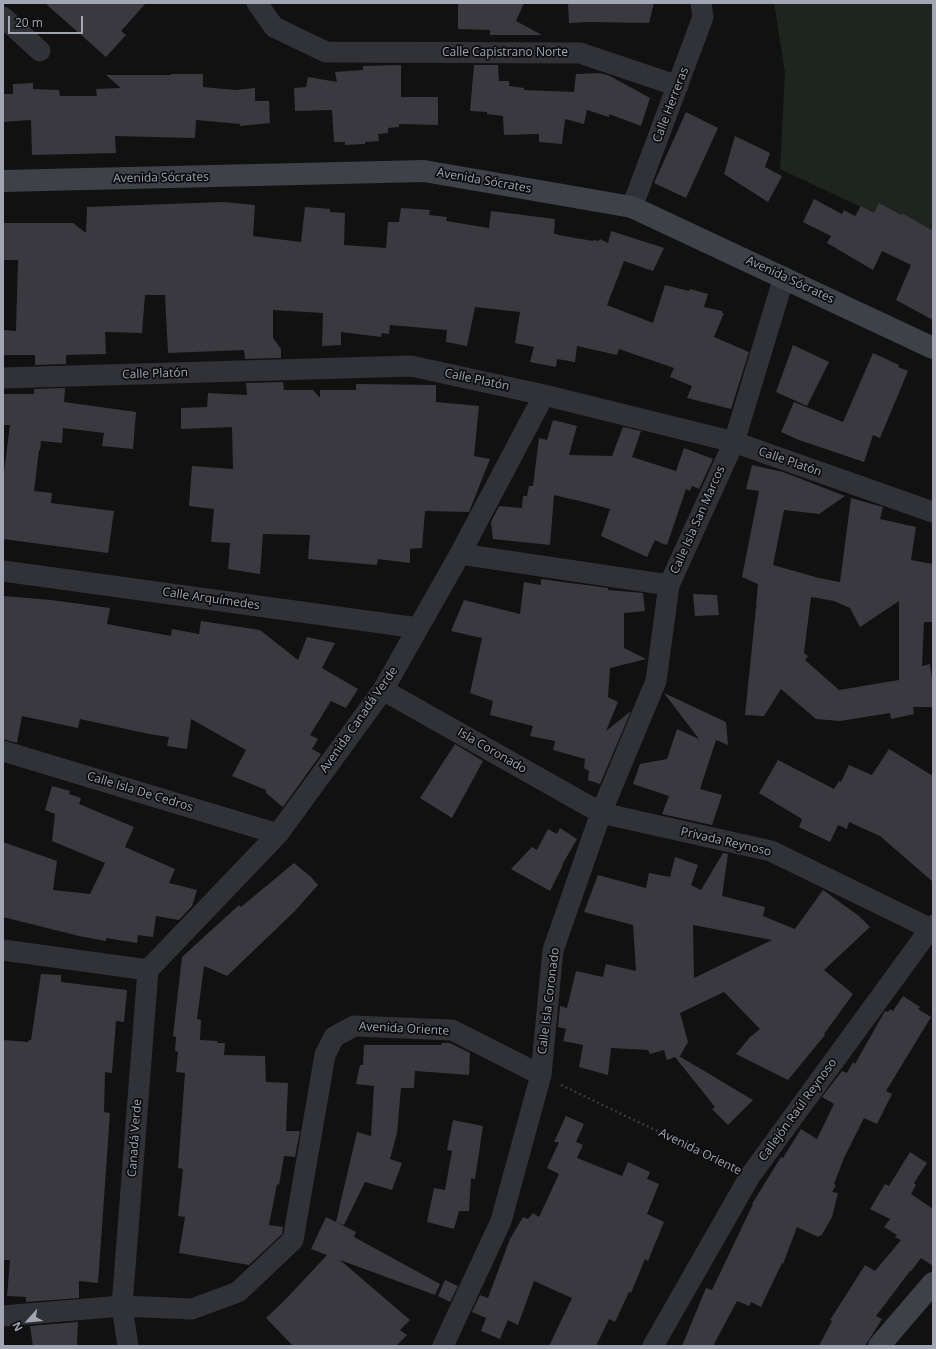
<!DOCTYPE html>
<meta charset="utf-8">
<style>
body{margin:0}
#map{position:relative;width:936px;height:1349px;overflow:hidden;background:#111112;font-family:"Open Sans",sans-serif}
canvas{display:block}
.frame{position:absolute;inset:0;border:4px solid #a1a5b4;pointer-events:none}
.north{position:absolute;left:8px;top:1301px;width:40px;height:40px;-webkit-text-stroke:3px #0c0c0d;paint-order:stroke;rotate:243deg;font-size:11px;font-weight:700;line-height:16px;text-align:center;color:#a1a5b4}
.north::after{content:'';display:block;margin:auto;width:14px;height:18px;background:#a1a5b4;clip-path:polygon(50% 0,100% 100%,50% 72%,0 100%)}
.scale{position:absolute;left:8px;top:16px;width:75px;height:18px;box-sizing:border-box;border:2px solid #a1a5b4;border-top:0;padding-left:5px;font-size:12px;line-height:14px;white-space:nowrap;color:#a1a5b4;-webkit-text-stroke:3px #0c0c0d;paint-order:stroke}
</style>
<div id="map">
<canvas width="936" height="1349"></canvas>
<div class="frame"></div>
<div class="north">N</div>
<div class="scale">20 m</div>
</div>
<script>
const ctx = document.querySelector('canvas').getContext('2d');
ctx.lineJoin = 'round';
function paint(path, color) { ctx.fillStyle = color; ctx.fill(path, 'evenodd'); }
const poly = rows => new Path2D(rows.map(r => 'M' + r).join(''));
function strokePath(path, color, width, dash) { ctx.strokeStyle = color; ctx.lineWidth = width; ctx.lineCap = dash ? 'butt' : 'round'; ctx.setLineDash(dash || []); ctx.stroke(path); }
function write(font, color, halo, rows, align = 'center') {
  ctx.font = font + ' "Open Sans",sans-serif'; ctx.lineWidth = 3.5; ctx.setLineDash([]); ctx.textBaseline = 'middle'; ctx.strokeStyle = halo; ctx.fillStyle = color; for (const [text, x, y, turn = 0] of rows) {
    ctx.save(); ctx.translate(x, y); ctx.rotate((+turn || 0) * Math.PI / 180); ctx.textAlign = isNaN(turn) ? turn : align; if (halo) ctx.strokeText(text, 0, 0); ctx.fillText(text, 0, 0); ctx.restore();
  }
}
const green = poly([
 [774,3,933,3,933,241,780,169,785,73]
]);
const building = poly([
 [45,3,146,3,121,31,126,35,106,57],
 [458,3,524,3,516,21,542,35,490,35,490,30,458,29],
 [568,3,654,3,649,23,589,22,569,23],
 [401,65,401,97,438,97,438,125,399,124,399,127,388,128,388,133,378,134,379,141,365,142,365,144,345,145,345,142,334,142,332,110,295,111,294,88,306,87,308,77,337,82,335,72,363,70,363,66],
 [474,65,498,65,499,81,509,81,509,86,524,88,524,90,574,92,576,74,600,73,610,76,650,98,641,126,609,114,609,117,587,110,584,124,565,119,562,144,539,142,539,134,504,135,503,116,487,114,487,112,470,111],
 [171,74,203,74,203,87,235,90,255,88,255,101,269,101,270,123,240,126,240,124,196,120,195,138,115,136,116,153,32,155,31,120,3,122,3,94,13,94,13,84,33,83,33,89,59,90,60,96,97,96,96,89,121,88,106,75,171,75],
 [686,112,718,128,686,198,654,183],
 [735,136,770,153,765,167,782,176,768,202,724,174],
 [814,199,842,214,844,210,855,216,861,206,874,213,879,203,901,215,902,213,933,231,933,320,896,300,911,265,882,251,873,270,827,243,831,236,803,222],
 [223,202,255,205,253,236,301,242,305,207,330,209,330,212,345,213,344,245,386,248,388,222,399,222,401,208,430,210,429,215,447,217,446,221,489,228,491,211,555,219,554,234,558,234,558,235,593,241,593,240,599,241,600,239,608,243,611,231,664,248,653,271,624,261,607,305,653,323,665,285,689,291,690,289,708,294,704,307,722,311,722,313,724,313,714,337,749,352,731,409,687,398,692,386,670,377,674,368,619,349,617,355,577,346,575,362,557,359,556,367,530,362,534,347,515,343,520,312,475,307,467,346,446,342,447,330,390,325,389,334,382,333,381,337,341,332,341,345,322,346,323,313,273,310,273,338,281,349,281,358,245,359,244,350,168,353,165,295,145,295,142,333,105,332,106,354,66,355,66,364,35,365,35,355,3,355,3,330,16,331,18,260,3,260,3,223,73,223,86,233,87,207],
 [793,345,829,362,807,406,776,392],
 [873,353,899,365,898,367,908,371,880,438,873,435,864,462,799,440,781,432,794,402,843,422],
 [283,382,284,390,313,390,320,398,320,390,356,390,356,384,436,385,436,402,479,406,474,456,490,459,469,512,425,511,422,548,410,549,410,563,378,559,377,565,308,559,310,535,263,534,260,574,228,569,230,543,211,542,214,509,189,506,192,466,233,469,232,427,181,429,181,408,207,407,208,393,247,395,246,383],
 [65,388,64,402,136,412,133,449,102,446,104,433,63,428,62,443,41,441,40,450,39,450,34,491,52,493,51,503,114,511,108,553,3,539,3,480,10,425,3,425,3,394,34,394,34,389],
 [553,420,577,426,569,455,612,456,623,427,641,431,632,457,676,471,684,448,713,459,699,489,692,486,690,491,686,489,667,545,665,544,665,545,655,540,647,557,601,536,610,509,588,503,554,495,550,545,493,539,491,522,499,506,522,508,523,496,527,496,529,486,533,486,539,438,547,440],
 [752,465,783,472,845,496,819,514,784,510,773,565,819,578,840,582,851,498,883,507,880,519,916,527,911,560,933,564,933,622,924,622,922,666,930,664,933,687,933,707,913,707,914,714,891,719,890,713,840,721,816,719,781,689,764,716,745,715,756,608,757,607,756,606,758,584,742,577,759,491,746,489],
 [811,597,834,601,850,608,860,627,899,601,899,680,839,690,805,660,808,656,804,653],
 [541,579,608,588,608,590,643,593,645,611,624,613,624,648,646,659,610,668,608,697,618,702,606,731,631,711,600,784,588,780,589,771,584,768,585,759,553,750,555,741,530,736,533,726,490,715,493,701,470,693,482,638,451,631,464,600,520,614,524,582,541,585],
 [693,594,717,595,719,615,695,616],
 [3,596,51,600,110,608,107,624,171,636,172,629,199,634,201,621,260,630,298,660,307,637,335,643,322,668,358,689,346,708,331,701,310,735,318,739,312,749,321,754,283,807,266,793,266,790,232,776,246,750,191,719,187,749,167,746,169,737,149,734,80,719,78,728,22,716,17,743,3,739],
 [664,693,726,722,728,745,716,740,700,789,722,795,712,825,662,814,669,796,633,784,640,764,667,759,677,729,699,739],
 [455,744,483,761,452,818,420,798],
 [889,749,933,776,933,882,880,836,849,822,847,829,838,825,830,842,799,827,802,819,759,793,778,760,834,789,839,781,841,782,849,765,872,775],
 [52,786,70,791,69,794,81,798,79,804,134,827,125,847,175,869,169,883,197,890,192,906,179,920,156,916,153,937,138,935,137,943,106,938,106,941,79,936,3,917,3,842,57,861,53,890,90,894,105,863,52,841,55,814,45,810],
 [560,828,577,839,562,865,563,865,550,891,511,869,532,847,537,850,548,829,557,834],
 [723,853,728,854,722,896,765,907,763,916,795,929,823,890,859,916,870,927,824,970,853,994,824,1034,825,1035,788,1080,736,1054,750,1037,760,1029,724,992,680,1013,688,1042,680,1056,679,1056,753,1100,728,1125,712,1109,715,1107,675,1057,667,1060,664,1050,650,1054,648,1050,611,1048,608,1075,579,1067,583,1045,563,1041,566,1029,558,1027,560,1006,567,1008,576,971,603,977,606,964,636,971,633,925,584,912,598,875,646,888,649,873,670,877,675,857,698,865,691,885,701,890],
 [693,925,772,940,694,978],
 [294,863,311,877,318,885,295,911,227,976,204,966,197,1019,201,1020,200,1040,218,1041,217,1043,225,1043,224,1055,265,1056,266,1082,288,1083,286,1131,300,1131,295,1157,284,1156,279,1185,277,1184,269,1225,283,1227,282,1234,249,1265,179,1253,185,1217,178,1216,183,1169,178,1168,185,1073,176,1072,178,1052,175,1051,176,1037,173,1036,182,957,239,905,241,907],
 [41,974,61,975,61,982,127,990,124,1022,116,1021,112,1073,105,1072,104,1112,110,1113,98,1283,79,1281,79,1298,26,1302,26,1297,7,1296,10,1260,3,1260,3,1040,28,1042,29,1040,31,1040],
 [903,996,920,1007,918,1009,931,1017,886,1091,892,1094,877,1124,864,1118,844,1158,834,1184,836,1185,832,1192,838,1193,832,1217,821,1236,820,1235,818,1237,797,1227,783,1264,782,1263,761,1307,751,1302,749,1306,737,1301,713,1346,682,1346,706,1288,712,1290,753,1204,752,1204,781,1157,783,1158,801,1129,817,1139,834,1104,822,1097,842,1071,847,1073,853,1062,855,1064,885,1011,888,1012,890,1009,893,1011],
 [442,1043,450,1043,470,1053,469,1075,415,1071,414,1088,401,1088,397,1133,390,1159,402,1163,392,1190,365,1182,344,1225,336,1222,357,1132,371,1136,374,1086,356,1084,360,1065,363,1065,364,1045,441,1045],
 [566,1116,584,1124,576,1142,583,1145,577,1158,622,1176,628,1162,650,1172,647,1179,659,1184,647,1214,664,1222,648,1261,645,1259,631,1293,629,1292,615,1322,609,1319,596,1346,549,1346,572,1298,534,1281,518,1325,508,1320,500,1339,481,1331,486,1318,472,1312,480,1295,488,1298,510,1239,523,1217,528,1219,533,1213,539,1217,559,1174,547,1168,559,1142,554,1142],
 [453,1120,483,1126,475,1179,471,1178,469,1211,459,1211,454,1229,427,1222,434,1188,445,1190,452,1151,447,1150],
 [910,1152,927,1163,914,1183,916,1185,911,1194,933,1209,933,1266,921,1258,911,1271,910,1271,876,1316,882,1319,865,1346,819,1346,832,1321,830,1320,865,1265,875,1271,901,1240,895,1237,897,1235,884,1227,890,1219,870,1209,885,1184,889,1186],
 [326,1217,356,1232,354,1237,440,1284,435,1295,340,1260,410,1320,400,1330,407,1335,396,1346,293,1346,266,1318,285,1300,327,1255,311,1249],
 [445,1280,458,1286,450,1302,438,1296],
 [78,1322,77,1346,33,1346,30,1326]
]);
const path = poly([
 [561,1085,730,1166]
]);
const street = poly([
 [257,3,274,27,326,52,580,53,678,86],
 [3,17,40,51],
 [632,207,703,17,701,3],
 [3,378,411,366,544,395,734,442,933,512],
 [460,554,669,585],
 [3,571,418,628],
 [383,690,601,813,771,851,931,929],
 [3,751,278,834],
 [3,950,148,970],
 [148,970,278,834,383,690,460,554,544,395],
 [3,1316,122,1306,192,1309,238,1292,293,1240,325,1055,334,1037,354,1026,452,1030,541,1075],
 [128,1346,122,1306,148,970],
 [443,1346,501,1221,541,1075,553,950,601,813,656,681,669,585,734,442,784,277],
 [653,1346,750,1176,933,925]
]);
const secondary = poly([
 [3,181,424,171,632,207,933,348],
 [879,1346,933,1283]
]);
const streetNames = [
 ["Calle Capistrano Norte",505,53],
 ["Calle Herreras",671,105,-69],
 ["Avenida Sócrates",161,178,-1],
 ["Avenida Sócrates",484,181,10],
 ["Avenida Sócrates",790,280,25],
 ["Calle Platón",155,374,-2],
 ["Calle Platón",477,380,12],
 ["Calle Platón",790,462,19],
 ["Calle Isla San Marcos",698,520,-66],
 ["Calle Arquímedes",211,599,8],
 ["Avenida Canadá Verde",359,720,-55],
 ["Isla Coronado",492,751,30],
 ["Calle Isla De Cedros",140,792,17],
 ["Privada Reynoso",726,842,13],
 ["Calle Isla Coronado",549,1001,-83],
 ["Avenida Oriente",404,1029,3],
 ["Callejón Raúl Reynoso",798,1110,-54],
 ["Canadá Verde",135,1138,-86],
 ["Avenida Oriente",700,1152,26]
];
paint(green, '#1d251e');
paint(building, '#3a393f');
strokePath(path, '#37393f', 2.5, [2, 3]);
strokePath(street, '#313237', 21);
strokePath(secondary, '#3f4148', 22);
write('12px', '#a1a5b4', '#0c0c0d', streetNames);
</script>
